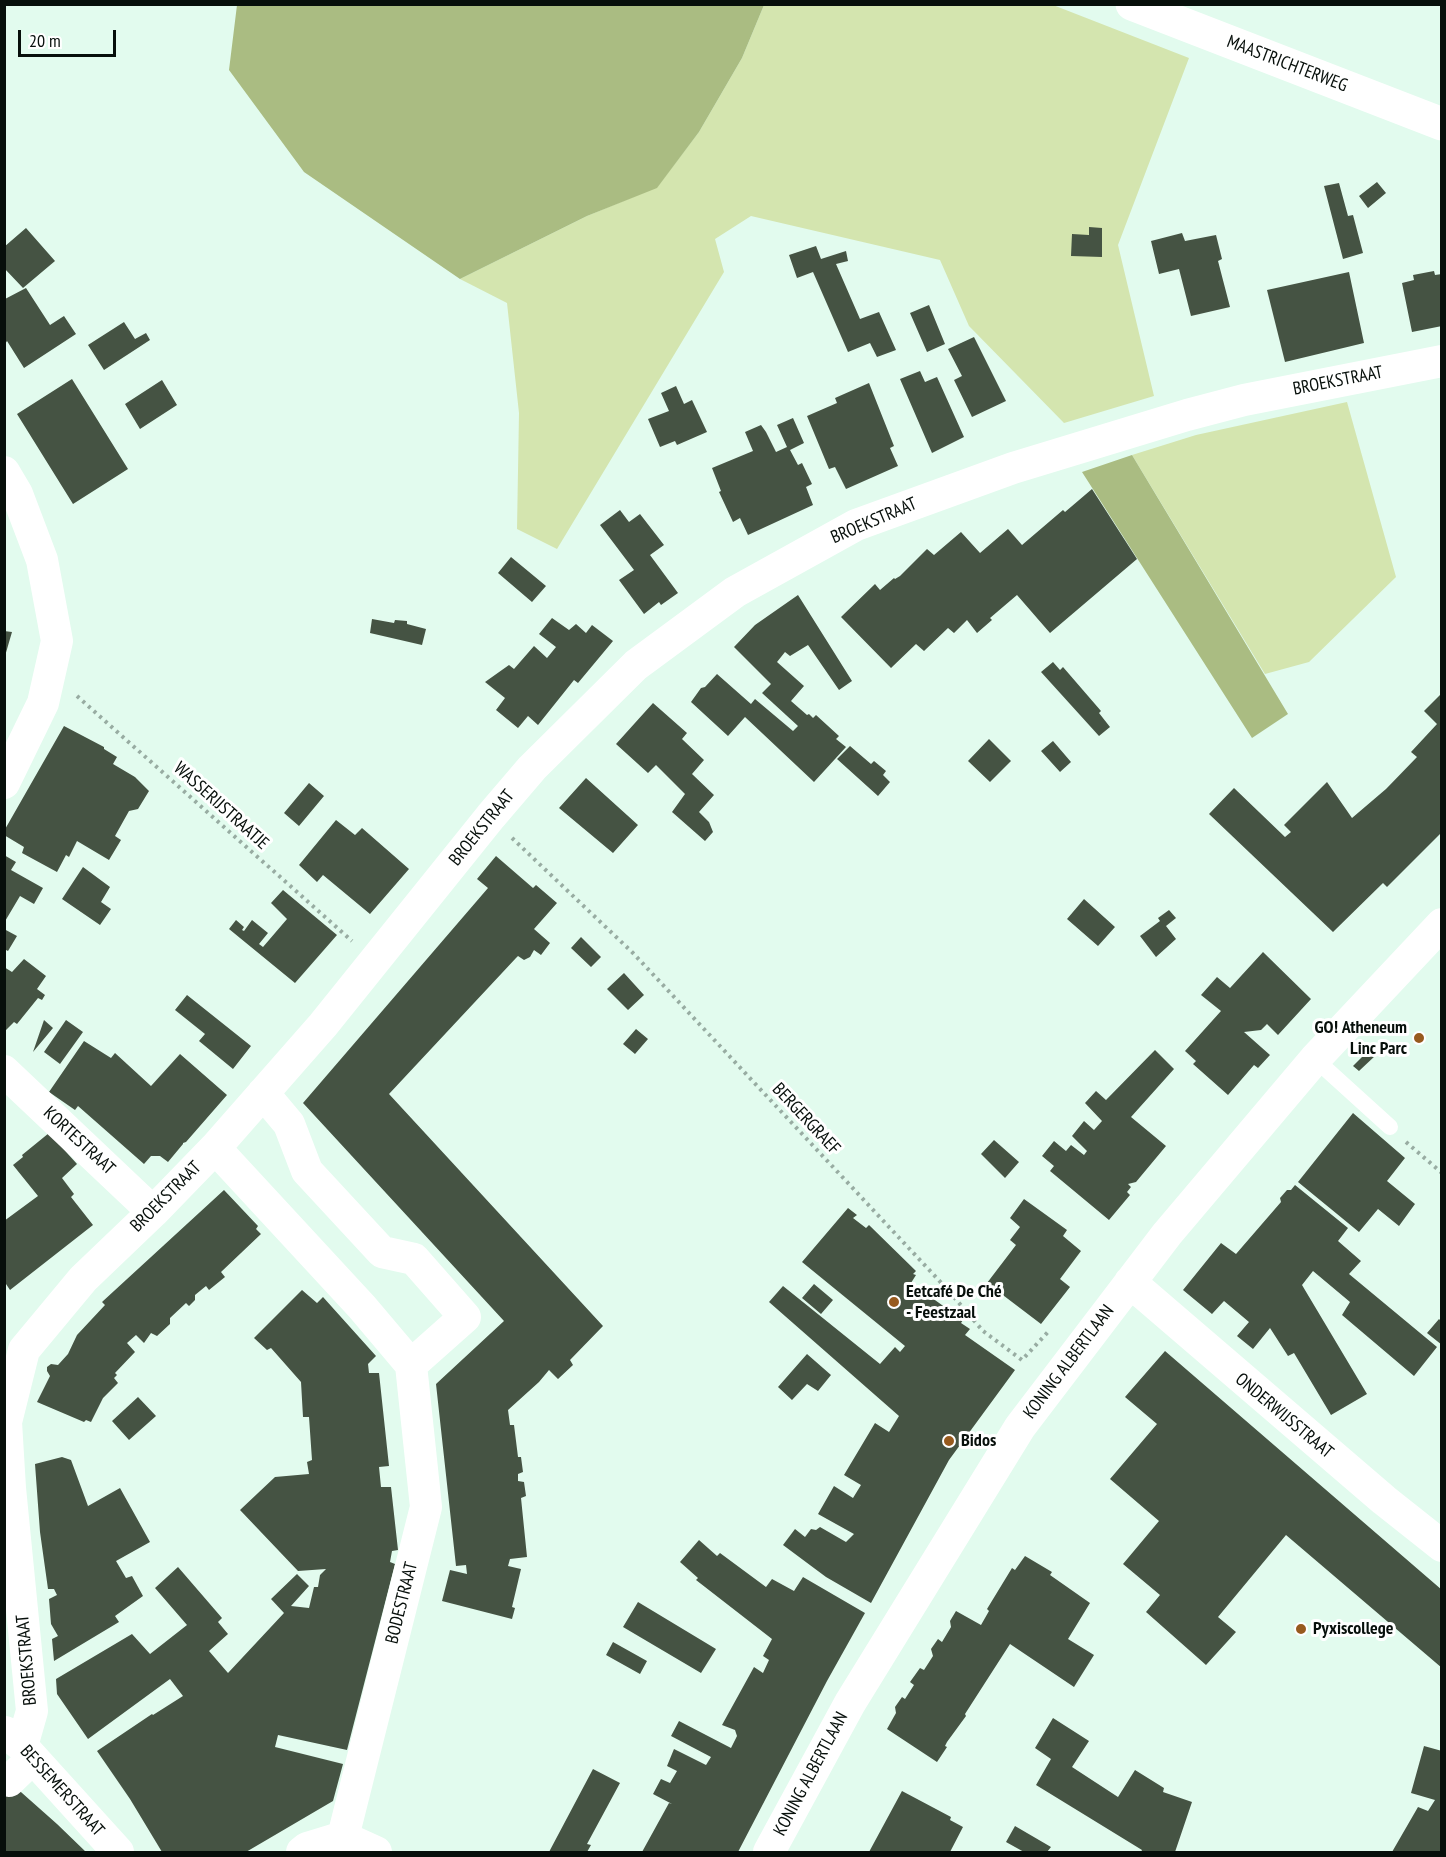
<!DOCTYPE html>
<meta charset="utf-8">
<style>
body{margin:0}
#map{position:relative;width:1446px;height:1857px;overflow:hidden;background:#e2fbee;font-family:"PT Sans Narrow",sans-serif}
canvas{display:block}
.frame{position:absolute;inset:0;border:6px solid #070f0b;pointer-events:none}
.scale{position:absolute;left:18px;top:30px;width:98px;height:27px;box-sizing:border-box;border:3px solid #070f0b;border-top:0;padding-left:8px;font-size:18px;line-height:21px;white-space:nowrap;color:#070f0b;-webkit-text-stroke:4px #fff;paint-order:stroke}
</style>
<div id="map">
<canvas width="1446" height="1857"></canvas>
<div class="frame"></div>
<div class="scale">20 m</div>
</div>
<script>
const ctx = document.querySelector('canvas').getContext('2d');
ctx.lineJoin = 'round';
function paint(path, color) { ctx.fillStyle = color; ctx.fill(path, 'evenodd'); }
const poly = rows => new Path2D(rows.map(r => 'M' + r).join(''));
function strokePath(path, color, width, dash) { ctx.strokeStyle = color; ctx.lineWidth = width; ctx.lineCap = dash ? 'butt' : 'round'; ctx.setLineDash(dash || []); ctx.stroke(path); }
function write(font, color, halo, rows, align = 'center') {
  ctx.font = font + ' "PT Sans Narrow",sans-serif'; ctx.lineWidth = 6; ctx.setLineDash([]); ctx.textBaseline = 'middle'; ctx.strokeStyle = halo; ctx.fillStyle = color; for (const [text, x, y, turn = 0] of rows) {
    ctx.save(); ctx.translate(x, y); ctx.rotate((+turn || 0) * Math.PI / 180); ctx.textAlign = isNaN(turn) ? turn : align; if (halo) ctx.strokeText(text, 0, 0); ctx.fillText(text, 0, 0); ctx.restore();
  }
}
const green = poly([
 [764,5,1053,5,1189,58,1118,245,1154,396,1064,423,969,326,940,260,751,216,715,239,724,272,557,549,517,529,519,413,507,303,460,279,587,216,657,187,699,132,742,58],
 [1347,402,1396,577,1309,662,1265,674,1132,455,1196,435]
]);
const forest = poly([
 [237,5,237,4,764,5,742,58,699,132,657,188,587,216,460,279,304,172,229,70],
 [1132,455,1288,714,1252,738,1082,472]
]);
const building = poly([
 [1377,182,1386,193,1368,208,1359,196],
 [1339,183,1348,216,1353,215,1363,253,1343,259,1324,186],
 [1089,227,1102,228,1102,257,1071,256,1072,234,1089,235],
 [26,228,55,261,23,288,4,268,4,247],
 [1182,233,1185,241,1216,235,1222,259,1218,261,1230,307,1191,316,1179,269,1159,274,1151,241],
 [816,246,821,259,846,251,848,261,836,264,860,319,879,312,896,350,877,357,870,343,848,352,813,272,797,278,789,255],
 [1434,271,1435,275,1442,274,1442,326,1412,332,1402,283,1414,280,1413,275],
 [1349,272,1364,343,1285,362,1267,290],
 [26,288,50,325,64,316,76,334,24,368,7,341,5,344,5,299],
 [929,305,945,344,927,352,910,313],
 [124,322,135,339,146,333,150,340,104,370,88,345],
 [974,337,1006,401,972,417,954,380,962,376,948,349],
 [920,371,925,382,937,377,964,437,932,453,900,379],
 [72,379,128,469,73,504,17,414],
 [162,380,177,405,140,429,125,404],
 [869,383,894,446,890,448,898,466,846,489,835,467,829,469,807,416,837,403,835,398],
 [676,386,684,404,692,400,707,432,677,445,675,441,660,447,648,419,669,411,661,393],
 [793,418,804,443,790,450,798,465,802,463,812,484,806,487,813,505,748,535,740,518,733,522,719,492,721,491,712,468,753,451,745,432,761,425,766,432,776,452,787,447,777,425],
 [1092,489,1137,559,1050,633,1017,595,990,618,992,620,977,633,967,620,954,633,948,628,924,651,916,644,891,668,841,617,875,584,880,590,894,578,895,579,900,576,927,549,934,555,961,532,980,553,1008,529,1022,545,1063,510,1065,512],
 [620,510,629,522,640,514,664,545,650,555,678,593,661,605,659,602,644,614,619,580,634,570,600,525],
 [511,557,546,586,532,602,498,573],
 [798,595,852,681,839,690,808,645,790,656,785,652,777,662,804,686,791,701,807,715,809,714,813,718,816,715,839,736,836,739,846,747,814,782,745,717,728,736,691,702,701,688,705,687,717,674,751,704,755,699,793,731,798,726,762,693,771,684,734,647,755,625],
 [552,618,569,630,576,624,586,633,592,625,613,641,578,683,574,680,538,725,528,716,518,728,496,710,505,698,485,682,509,665,514,669,534,646,547,658,556,647,539,634],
 [372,619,394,623,395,620,407,621,407,624,426,629,422,645,370,633],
 [4,631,12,632,5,656,4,656],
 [1053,662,1060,670,1063,667,1101,711,1099,713,1110,727,1099,736,1041,672],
 [1442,693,1442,832,1387,887,1383,883,1333,932,1209,814,1234,788,1285,837,1291,832,1284,825,1327,782,1352,818,1386,789,1417,757,1411,752,1437,724,1424,711],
 [653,703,687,733,682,739,704,760,692,774,714,795,699,812,709,822,713,832,705,841,672,812,685,794,656,765,648,773,616,744],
 [64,726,104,747,104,749,117,757,113,764,135,777,149,791,138,809,129,811,115,836,121,840,109,860,77,841,69,857,66,855,57,872,22,853,24,847,4,835,4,831],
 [989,739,1011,761,990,782,968,761],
 [1053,741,1071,762,1060,772,1041,751],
 [850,746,871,764,874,761,886,771,883,775,890,782,878,796,837,759],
 [586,778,638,825,613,853,559,808],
 [309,783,324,796,299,826,284,813],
 [336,820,355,835,362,828,409,869,370,914,323,875,317,882,299,865],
 [4,855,16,862,11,870,43,888,34,904,20,896,4,923],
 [496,856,533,888,536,885,557,903,534,929,550,943,541,955,534,950,530,957,524,960,518,956,516,958,389,1094,603,1326,570,1360,573,1365,558,1379,549,1370,539,1382,508,1410,510,1425,514,1425,518,1457,521,1457,523,1472,518,1474,518,1481,524,1482,526,1496,521,1498,527,1557,510,1559,508,1566,521,1569,512,1607,515,1608,512,1619,442,1601,450,1570,467,1574,466,1565,456,1566,436,1384,504,1321,303,1103,488,888,477,879],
 [83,867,110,887,101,902,111,909,100,925,62,899],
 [283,890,337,935,295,983,229,929,236,920,244,927,242,930,244,931,252,920,268,933,259,944,263,947,287,919,271,903],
 [1084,899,1115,927,1098,946,1067,919],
 [1169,910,1176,918,1166,926,1176,939,1156,957,1140,936,1160,921,1158,918],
 [4,929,17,936,8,951,4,949],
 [581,937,601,957,591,967,571,948],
 [1263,952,1311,999,1278,1035,1267,1024,1261,1030,1244,1032,1270,1055,1258,1068,1254,1065,1228,1095,1193,1064,1196,1061,1185,1051,1221,1011,1201,995,1217,977,1230,988],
 [24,959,46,976,37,989,45,995,42,1000,38,998,17,1024,14,1022,4,1032,4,967,12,972],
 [624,973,644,995,628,1010,607,989],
 [187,995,251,1046,233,1069,199,1041,205,1034,175,1010],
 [44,1020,53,1028,33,1052],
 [66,1020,83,1032,60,1064,44,1052],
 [636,1029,648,1039,635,1054,623,1044],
 [84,1041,111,1058,115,1053,151,1086,180,1054,227,1095,186,1142,183,1143,183,1144,168,1162,160,1156,151,1156,144,1164,78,1106,75,1110,49,1092],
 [1370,1049,1376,1055,1359,1071,1353,1066],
 [1155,1050,1174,1069,1131,1117,1166,1146,1136,1182,1128,1184,1131,1187,1127,1192,1130,1195,1109,1220,1050,1171,1054,1166,1042,1156,1054,1141,1066,1151,1071,1145,1084,1155,1087,1151,1072,1136,1084,1121,1094,1130,1102,1121,1085,1103,1096,1091,1106,1100],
 [1353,1113,1405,1158,1387,1181,1415,1204,1399,1226,1378,1209,1359,1232,1298,1182],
 [49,1133,77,1164,62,1178,74,1194,71,1197,93,1225,10,1290,6,1284,4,1286,4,1221,38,1196,13,1165,23,1157,22,1155],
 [994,1140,1019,1162,1005,1178,981,1154],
 [1295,1185,1348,1228,1338,1241,1361,1261,1349,1274,1437,1347,1414,1376,1342,1315,1350,1302,1313,1271,1302,1285,1367,1394,1331,1415,1294,1353,1288,1356,1270,1328,1253,1349,1237,1336,1249,1322,1224,1301,1212,1314,1183,1290,1221,1243,1236,1254,1281,1202,1280,1198,1287,1190,1291,1190],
 [224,1190,258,1226,256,1229,261,1234,221,1272,225,1277,209,1290,206,1286,195,1295,195,1300,189,1306,186,1303,170,1318,170,1324,157,1336,151,1333,144,1343,136,1335,127,1343,135,1352,115,1373,117,1375,114,1378,118,1383,103,1398,91,1422,86,1420,84,1422,37,1402,50,1376,47,1371,47,1367,51,1364,58,1365,68,1354,77,1335,105,1305,102,1302],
 [1024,1199,1067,1230,1063,1236,1081,1251,1060,1279,1070,1287,1041,1324,987,1283,1016,1245,1010,1240,1020,1227,1010,1218],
 [848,1208,857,1215,853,1218,866,1228,869,1225,916,1271,913,1274,916,1275,911,1283,963,1320,961,1323,970,1329,965,1335,1015,1370,949,1460,871,1603,826,1577,783,1545,795,1529,805,1537,811,1529,816,1530,820,1527,846,1542,854,1534,818,1514,834,1486,853,1498,861,1485,844,1475,875,1423,889,1432,899,1416,769,1302,783,1286,880,1364,895,1347,900,1352,905,1346,802,1262],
 [814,1284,833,1300,821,1314,802,1298],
 [302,1290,317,1303,323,1297,376,1356,368,1364,369,1373,379,1373,389,1466,379,1467,381,1487,391,1487,398,1550,392,1551,390,1562,395,1564,347,1750,278,1735,275,1747,343,1764,333,1801,246,1852,162,1852,130,1799,97,1751,152,1714,153,1715,183,1696,170,1679,88,1739,57,1694,56,1679,132,1634,150,1654,187,1625,155,1588,178,1567,222,1618,218,1622,228,1634,209,1651,228,1673,284,1613,271,1599,297,1574,309,1586,291,1606,309,1608,314,1587,318,1587,320,1575,326,1569,298,1571,240,1510,275,1477,309,1474,307,1462,312,1460,309,1417,303,1417,301,1382,271,1348,267,1350,254,1338],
 [1439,1319,1442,1322,1442,1345,1427,1333],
 [1165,1351,1442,1590,1442,1668,1286,1535,1218,1617,1236,1632,1206,1665,1146,1612,1160,1595,1123,1564,1159,1521,1110,1479,1157,1424,1125,1397],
 [807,1354,831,1375,818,1391,807,1384,792,1400,778,1387],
 [138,1397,156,1416,129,1440,112,1421],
 [62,1457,71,1460,88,1506,120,1488,150,1542,116,1561,126,1578,132,1576,143,1596,115,1616,119,1622,54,1661,52,1639,58,1636,51,1624,49,1599,57,1595,54,1589,48,1589,40,1532,35,1464],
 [699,1540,717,1556,720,1553,766,1587,772,1579,794,1591,803,1577,865,1613,827,1681,738,1852,642,1852,669,1803,672,1804,653,1794,661,1779,670,1783,677,1771,667,1766,674,1749,706,1765,711,1757,671,1736,679,1721,731,1748,737,1736,735,1730,722,1725,754,1667,763,1673,769,1660,763,1656,772,1639,696,1580,698,1578,680,1562],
 [1025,1556,1052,1572,1050,1575,1090,1603,1068,1639,1094,1655,1074,1687,1010,1644,965,1714,966,1716,947,1742,945,1746,947,1747,937,1762,887,1729,896,1713,895,1707,902,1697,905,1699,914,1685,910,1682,920,1668,924,1670,933,1656,931,1649,938,1639,942,1642,951,1627,950,1621,956,1611,981,1625,989,1611,987,1609,1012,1568,1015,1570],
 [638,1602,716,1649,701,1673,623,1627],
 [613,1642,647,1661,640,1674,606,1655],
 [1053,1718,1089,1741,1072,1767,1118,1797,1135,1770,1164,1788,1163,1792,1192,1802,1175,1852,1141,1852,1142,1850,1036,1785,1051,1759,1035,1748],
 [1424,1746,1442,1751,1442,1852,1392,1852,1418,1807,1428,1811,1435,1800,1411,1793],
 [593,1769,620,1783,587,1844,591,1845,587,1852,549,1852],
 [4,1777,57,1824,86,1852,4,1852],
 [902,1791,951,1817,950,1820,963,1827,950,1852,869,1852],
 [1015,1826,1051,1847,1047,1852,1024,1852,1006,1842]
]);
const path = poly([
 [77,696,352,941],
 [512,838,633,953,947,1289,983,1331,1022,1360,1048,1332],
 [1406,1142,1442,1173]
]);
const lane = poly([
 [1315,1059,1390,1127]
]);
const street = poly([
 [4,472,17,494,42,560,57,641,43,703,4,783],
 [4,1071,153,1212],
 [263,1093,289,1124,307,1171,382,1252,414,1259,465,1317,411,1365],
 [215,1148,362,1307,411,1365,426,1507,343,1837],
 [1130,1282,1384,1500,1442,1546],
 [5,1732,22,1746,118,1852],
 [22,1746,32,1711,10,1488,6,1422,24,1350,83,1279,153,1212,215,1148,323,1025,491,816,532,768,636,665,735,592,856,525,1013,468,1187,415,1244,400,1442,361],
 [9,1781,33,1758],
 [302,1852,307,1848,343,1837,376,1852],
 [769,1852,850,1703,1020,1427,1167,1234,1315,1059,1442,924]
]);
const secondary = poly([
 [1132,4,1442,124]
]);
const markers = [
 [1419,1038,6,"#975a1e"],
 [894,1302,6,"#975a1e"],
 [949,1441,6,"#975a1e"],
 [1301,1629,6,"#975a1e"]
];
const streetNames = [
 ["MAASTRICHTERWEG",1287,64,21],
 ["BROEKSTRAAT",1338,381,-11],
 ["BROEKSTRAAT",874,521,-23],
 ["WASSERIJSTRAATJE",221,806,42],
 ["BROEKSTRAAT",482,828,-51],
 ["BERGERGRAEF",806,1119,47],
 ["KORTESTRAAT",79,1141,43],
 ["BROEKSTRAAT",166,1197,-45],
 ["KONING ALBERTLAAN",1069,1362,-53],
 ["ONDERWIJSSTRAAT",1284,1416,40],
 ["BODESTRAAT",402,1603,-76],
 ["BROEKSTRAAT",27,1660,-95],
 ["KONING ALBERTLAAN",811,1774,-62],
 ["BESSEMERSTRAAT",62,1791,48]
];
const poiNames = [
 ["GO! Atheneum",1407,1028,"right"],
 ["Linc Parc",1407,1049,"right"],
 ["Eetcafé De Ché",906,1292],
 ["- Feestzaal",906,1313],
 ["Bidos",961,1441],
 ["Pyxiscollege",1313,1629]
];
paint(green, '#d4e5af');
paint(forest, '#aabc82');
paint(building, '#455343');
strokePath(path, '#98aca2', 4, [3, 4.5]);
strokePath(lane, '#fff', 16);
strokePath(street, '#fff', 32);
strokePath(secondary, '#fff', 33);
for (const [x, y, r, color] of markers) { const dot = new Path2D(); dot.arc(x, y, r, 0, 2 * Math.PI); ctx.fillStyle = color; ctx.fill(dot); strokePath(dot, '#fff', 2); }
write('18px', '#070f0b', '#fff', streetNames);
write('bold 18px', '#070f0b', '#fff', poiNames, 'left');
</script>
